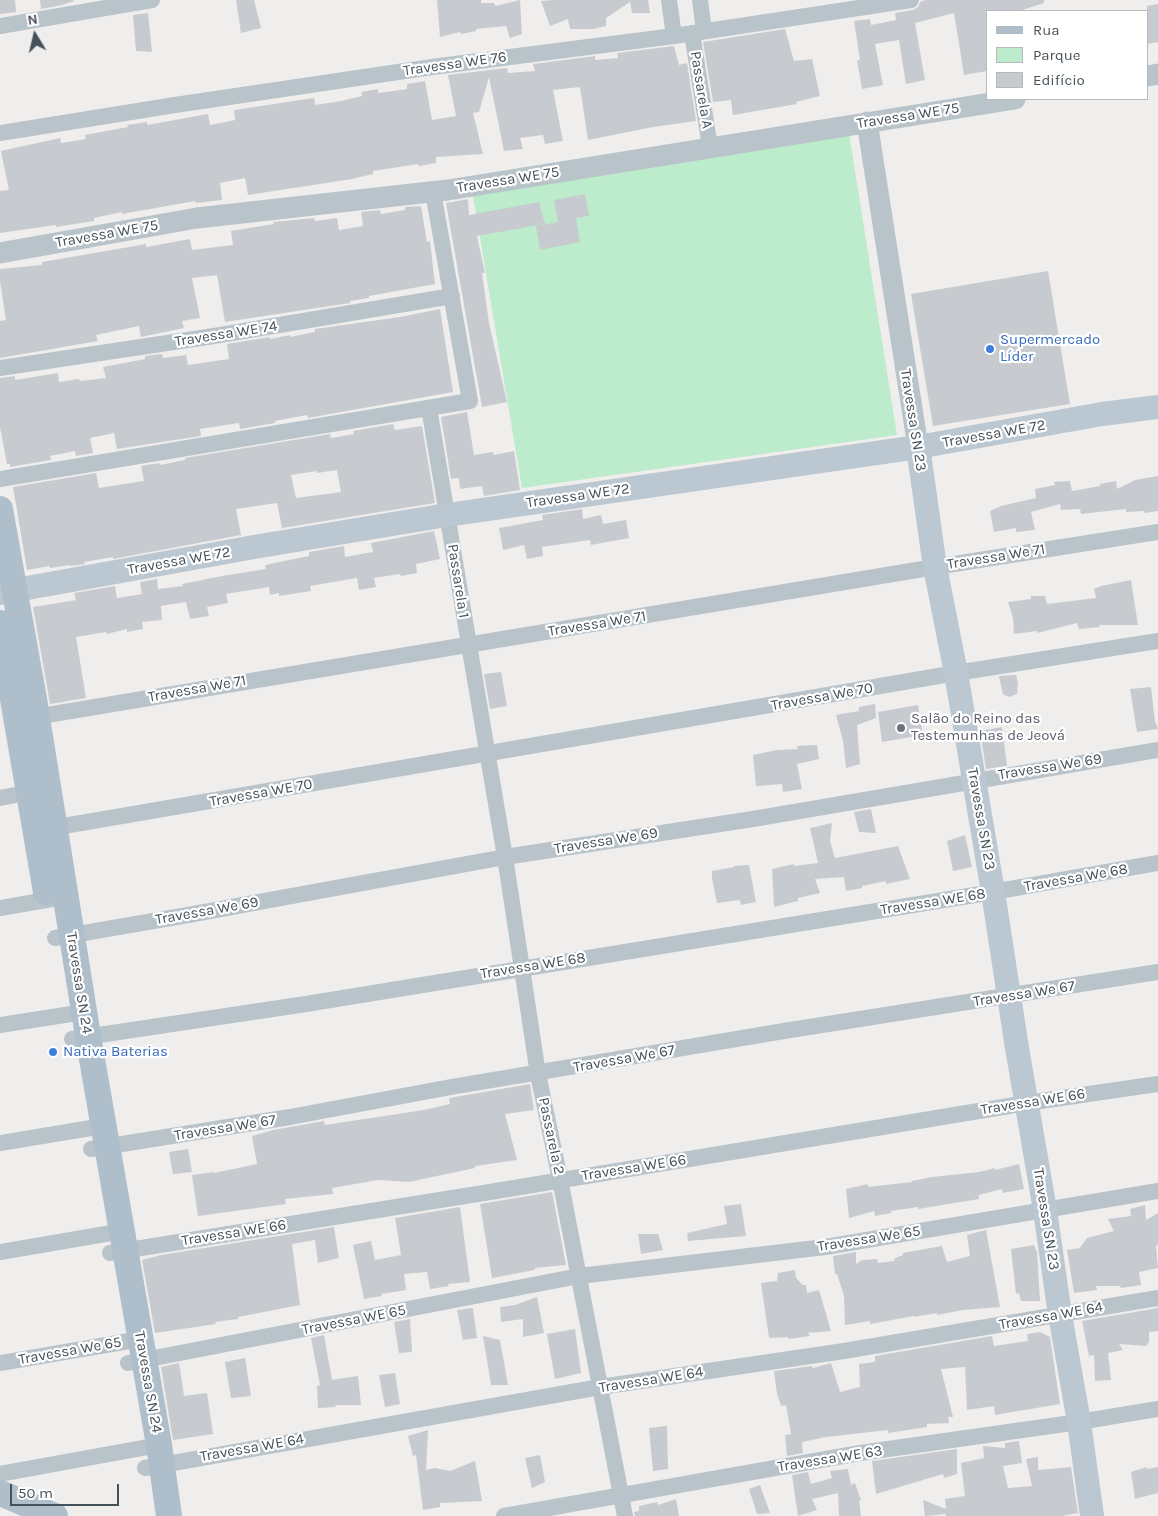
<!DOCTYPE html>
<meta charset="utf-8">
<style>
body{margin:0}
#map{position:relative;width:1158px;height:1516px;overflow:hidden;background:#f0eded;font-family:Karla,sans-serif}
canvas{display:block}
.legend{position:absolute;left:986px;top:10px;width:162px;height:90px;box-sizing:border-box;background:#fff;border:1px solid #b5babd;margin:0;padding:6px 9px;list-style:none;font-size:15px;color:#46525a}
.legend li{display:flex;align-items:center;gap:10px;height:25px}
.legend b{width:25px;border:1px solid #b5babd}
.north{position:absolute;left:10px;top:10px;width:50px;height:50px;-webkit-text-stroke:4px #fff;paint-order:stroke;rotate:351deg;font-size:14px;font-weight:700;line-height:20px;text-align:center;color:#46525a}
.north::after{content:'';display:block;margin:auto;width:18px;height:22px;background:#46525a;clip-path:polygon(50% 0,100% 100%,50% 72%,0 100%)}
.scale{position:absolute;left:10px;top:1484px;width:109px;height:22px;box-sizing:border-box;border:2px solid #46525a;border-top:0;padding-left:6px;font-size:15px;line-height:18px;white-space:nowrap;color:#46525a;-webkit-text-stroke:4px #fff;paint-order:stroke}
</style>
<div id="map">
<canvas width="1158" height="1516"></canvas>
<ul class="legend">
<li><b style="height:6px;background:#aebecb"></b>Rua</li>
<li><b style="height:14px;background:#bdeccc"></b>Parque</li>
<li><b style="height:14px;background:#c7cbd0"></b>Edifício</li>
</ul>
<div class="north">N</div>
<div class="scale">50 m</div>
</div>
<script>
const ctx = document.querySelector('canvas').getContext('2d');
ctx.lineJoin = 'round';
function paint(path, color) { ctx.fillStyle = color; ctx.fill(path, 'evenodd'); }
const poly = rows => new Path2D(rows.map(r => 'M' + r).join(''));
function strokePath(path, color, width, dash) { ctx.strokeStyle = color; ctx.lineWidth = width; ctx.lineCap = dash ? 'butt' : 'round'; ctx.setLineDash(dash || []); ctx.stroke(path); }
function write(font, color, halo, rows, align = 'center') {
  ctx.font = font + ' Karla,sans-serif'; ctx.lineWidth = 4.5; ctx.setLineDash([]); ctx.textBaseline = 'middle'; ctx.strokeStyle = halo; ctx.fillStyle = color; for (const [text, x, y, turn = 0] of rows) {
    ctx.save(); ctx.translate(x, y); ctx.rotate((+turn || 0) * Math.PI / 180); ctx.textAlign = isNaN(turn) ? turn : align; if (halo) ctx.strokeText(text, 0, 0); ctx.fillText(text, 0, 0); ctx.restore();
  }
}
const green = poly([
 [849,133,897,435,522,488,473,196]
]);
const building = poly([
 [0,0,15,0,16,12,0,14],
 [40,0,73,0,74,1,62,5,41,9],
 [236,0,254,0,261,28,241,33],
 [437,0,481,0,481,3,494,3,495,6,520,0,522,34,510,38,506,26,476,29,476,31,461,34,460,32,440,37],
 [553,0,648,0,650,13,632,13,630,2,606,18,606,26,593,29,570,29,568,19,550,26,541,1],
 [927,0,1044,0,1044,3,1022,10,1023,11,987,11,987,71,964,75,954,13,915,23,925,80,906,84,899,40,875,44,883,85,862,89,857,60,860,60,854,21,870,19,871,25,896,20,895,13,913,10,918,7,921,1],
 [1158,4,1158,42,1147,44,1147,6],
 [148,13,152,52,136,51,133,15],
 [785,29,794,61,812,59,820,96,796,102,797,104,733,115,731,100,713,102,703,42],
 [674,46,679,65,687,63,696,121,653,127,588,140,580,87,553,90,563,141,545,144,543,135,520,138,523,149,504,151,489,77,479,112,473,113,483,154,436,157,436,163,419,166,418,164,373,171,373,174,352,179,248,195,245,178,220,183,222,200,196,203,195,201,122,214,122,212,94,218,94,221,56,227,56,225,0,233,0,191,9,190,1,151,60,138,61,143,86,139,85,135,128,127,127,125,147,122,147,125,208,114,210,125,235,120,234,110,314,98,315,105,341,101,362,96,361,92,378,89,378,93,407,89,407,84,425,81,432,120,456,116,448,75,507,68,508,73,535,71,533,64,595,56,595,60,618,58,617,53],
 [585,194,589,216,576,218,580,242,540,250,536,226,558,222,554,200],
 [468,199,469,215,539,202,545,224,477,236,485,273,482,273,489,323,507,402,482,407,446,203],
 [421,206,427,242,430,241,435,284,369,296,369,298,350,301,350,303,225,322,217,275,192,278,200,318,182,321,184,328,141,337,139,326,96,335,98,341,0,358,0,321,6,320,0,281,0,269,42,265,42,262,83,255,146,244,146,247,190,239,192,250,233,245,231,231,274,224,273,222,314,218,315,221,337,218,339,230,363,226,361,212,380,210,381,214,405,210,405,207],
 [1048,271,1070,404,933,426,911,294],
 [440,309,453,392,308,418,307,415,275,421,275,423,240,429,239,423,200,429,201,436,117,449,114,433,90,438,93,453,76,456,75,451,50,456,51,460,10,467,10,464,7,464,0,427,0,378,15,376,15,380,58,373,59,382,79,379,80,381,106,378,103,367,145,359,145,356,162,354,163,358,186,355,188,365,229,359,227,344,270,337,270,339,290,335,290,337,315,332,315,329,400,317],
 [467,412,474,455,493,452,494,455,514,451,520,490,484,496,482,486,460,489,459,478,451,479,441,417],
 [393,424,395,430,422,426,435,503,282,528,277,503,236,509,241,535,113,559,113,557,84,562,85,564,70,566,69,565,50,568,49,566,27,570,13,487,96,473,99,488,144,481,141,466,159,463,160,465,185,460,185,458,330,434,331,438,354,434,353,431],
 [337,470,341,492,296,498,291,475,317,471,317,473],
 [1158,476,1158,511,1145,513,1144,511,1126,512,1126,509,1081,514,1080,509,1061,510,1060,504,1031,512,1035,530,1016,532,1016,528,994,532,990,511,1001,506,1036,498,1035,489,1055,485,1054,482,1070,481,1072,491,1100,486,1100,484,1116,481,1117,489,1135,480],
 [582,509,583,519,601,515,603,524,626,520,629,538,591,545,590,540,542,547,543,556,527,559,524,545,503,550,499,528,543,520,542,515],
 [434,531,440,559,416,564,417,573,401,576,400,574,374,578,376,587,359,590,357,578,310,586,311,591,279,596,279,593,270,595,269,587,226,594,228,603,207,607,209,616,190,619,186,602,161,606,162,620,142,622,143,629,127,632,127,629,107,634,106,632,76,637,86,698,50,704,33,607,76,600,74,593,115,586,117,598,142,594,140,582,157,579,158,589,183,586,182,584,222,576,266,569,265,565,309,556,309,552,344,546,345,557,373,552,371,543],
 [1131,580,1138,625,1099,625,1100,627,1079,629,1077,623,1037,633,1037,631,1014,634,1013,618,1008,602,1031,599,1031,596,1045,596,1047,604,1096,598,1094,589,1101,586],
 [501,672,507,706,490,709,484,674],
 [1016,675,1018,683,1017,694,1009,697,1003,694,999,676],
 [1151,687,1155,721,1158,729,1137,732,1130,689],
 [875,704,876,718,857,725,860,764,846,768,843,741,836,715,859,711,859,707],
 [918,705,923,735,882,742,878,712],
 [1002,727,1007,766,986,769,980,731],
 [817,745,819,759,797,764,802,789,783,792,782,784,756,786,753,755,777,750,798,749,797,746],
 [871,809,876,833,859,832,854,812],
 [832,823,830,841,835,858,898,846,910,879,886,884,886,881,862,886,862,888,846,891,844,877,815,879,820,893,798,898,798,901,774,907,772,869,794,864,794,866,818,863,810,828],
 [965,835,972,867,953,871,947,841],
 [749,865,756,902,741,905,740,900,717,903,712,878,712,871,734,867,734,866],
 [530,1084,534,1110,505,1114,517,1160,475,1166,475,1168,409,1182,378,1180,332,1188,333,1194,285,1199,286,1204,198,1216,192,1175,214,1172,214,1173,257,1164,252,1136,273,1130,324,1121,325,1125,424,1110,450,1104,449,1098],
 [188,1149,192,1172,173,1174,169,1152],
 [1019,1164,1024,1189,1003,1193,1002,1189,979,1195,979,1199,918,1209,918,1207,891,1211,891,1213,875,1216,874,1211,849,1218,846,1189,868,1184,868,1187,912,1182,912,1181,932,1177,979,1172,995,1168,995,1170],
 [552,1192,566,1265,535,1268,535,1270,492,1278,480,1204],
 [741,1204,746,1236,688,1241,687,1233,727,1224,724,1206],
 [1145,1205,1146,1220,1158,1213,1158,1244,1156,1246,1158,1268,1139,1272,1141,1285,1121,1288,1120,1286,1096,1286,1097,1290,1074,1293,1067,1250,1080,1248,1087,1238,1114,1231,1108,1219,1131,1216,1130,1209],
 [460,1207,470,1282,448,1284,449,1286,430,1289,427,1272,404,1274,406,1290,381,1294,382,1296,364,1299,353,1245,371,1241,375,1260,401,1255,395,1218],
 [334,1227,339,1258,318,1263,315,1240,292,1244,300,1305,238,1317,238,1319,215,1322,216,1324,155,1333,142,1260,161,1255],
 [986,1230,1000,1307,963,1310,937,1315,937,1313,914,1317,914,1316,870,1324,870,1321,845,1325,844,1296,837,1274,835,1274,833,1256,856,1252,856,1264,862,1260,877,1259,878,1263,894,1261,895,1258,903,1255,903,1253,942,1246,947,1262,970,1256,967,1235],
 [638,1234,658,1234,663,1250,641,1254],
 [1034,1245,1037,1252,1040,1301,1021,1301,1019,1293,1016,1294,1011,1249],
 [795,1270,796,1278,803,1285,806,1285,807,1293,819,1290,831,1331,808,1333,810,1336,789,1339,788,1337,769,1338,761,1283,777,1281,778,1273],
 [537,1297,544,1333,523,1337,523,1319,501,1322,500,1307,515,1305],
 [473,1308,477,1338,463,1340,457,1310],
 [1158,1308,1158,1331,1149,1332,1149,1342,1146,1346,1119,1344,1123,1350,1108,1353,1111,1380,1095,1381,1094,1355,1089,1356,1082,1321],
 [410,1319,412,1352,399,1353,394,1322],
 [575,1329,581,1373,555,1379,547,1334],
 [1040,1332,1050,1337,1060,1404,995,1415,994,1406,967,1410,965,1367,941,1369,953,1417,948,1417,949,1423,927,1424,927,1427,888,1433,888,1430,826,1437,802,1442,803,1453,787,1456,785,1435,791,1434,786,1405,781,1406,777,1394,774,1371,812,1366,813,1368,831,1363,840,1392,860,1387,859,1364,875,1362,875,1356,992,1336,994,1346,1028,1341,1027,1334],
 [324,1335,332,1380,358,1376,361,1405,335,1405,336,1407,318,1408,317,1386,320,1385,311,1338],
 [483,1336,500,1340,508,1385,491,1385],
 [245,1358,251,1396,231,1398,225,1362],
 [179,1363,184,1396,207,1393,213,1434,173,1440,161,1367],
 [395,1373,400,1404,385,1407,379,1375],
 [667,1426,668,1469,653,1471,649,1428],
 [428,1430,426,1470,435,1468,450,1471,475,1461,482,1501,440,1503,440,1507,423,1510,416,1455,413,1456,408,1436],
 [1019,1441,1022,1463,1003,1466,1008,1488,1032,1486,1026,1459,1038,1457,1038,1470,1071,1467,1078,1513,1061,1516,946,1516,946,1514,925,1516,923,1500,946,1509,945,1499,965,1496,961,1463,984,1458,983,1446,1005,1448,1005,1443],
 [957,1449,957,1474,944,1478,943,1474,876,1494,872,1461],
 [540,1455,545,1482,532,1488,525,1458],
 [1147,1467,1147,1469,1158,1467,1158,1493,1135,1499,1131,1472],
 [848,1469,851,1485,855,1483,861,1500,859,1501,861,1516,839,1516,838,1493,812,1499,817,1510,798,1516,792,1475,808,1472,811,1484,832,1478,830,1471],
 [760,1485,770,1513,757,1514,749,1489],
 [676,1499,679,1516,635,1516,634,1512,639,1511,639,1506,657,1502,658,1505]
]);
const minor = poly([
 [669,0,674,36],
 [700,0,704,31],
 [0,26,152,0],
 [692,33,710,147],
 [0,133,175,105,432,67,674,36,911,0],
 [0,368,214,336,452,296],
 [429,408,505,857,538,1074,560,1179,625,1516],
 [0,479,470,401,433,192],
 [35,717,935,567,1158,532],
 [0,798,37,791],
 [46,829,956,673,1158,641],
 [0,908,58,898],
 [55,938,188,915,505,857,753,819,1158,750],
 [0,1025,84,1012],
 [72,1039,306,1004,993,892,1158,863],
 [0,1143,103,1126],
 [91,1149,290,1117,451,1087,784,1031,1158,972],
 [0,1252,123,1231],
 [110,1253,496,1191,1027,1103,1158,1084],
 [0,1363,141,1339],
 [128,1363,579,1276,825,1247,1158,1191],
 [145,1468,600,1387,844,1351,1158,1298],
 [0,1474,159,1445],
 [504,1516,860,1453,1079,1422,1158,1409]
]);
const tertiary = poly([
 [1147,76,1158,74],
 [867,122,918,447],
 [0,253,197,218,448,190,1015,99]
]);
const secondary = poly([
 [918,447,935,567,956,673,993,892,1017,1048,1045,1210,1060,1315,1079,1422,1092,1516],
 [0,593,254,547,447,515,918,447,1102,414,1158,407]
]);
const primary = poly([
 [0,509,34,699,88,1036,159,1445,169,1516],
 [0,623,46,892],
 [0,1493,55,1516]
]);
const markers = [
 [990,349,5,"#3f7fe0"],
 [901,728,5,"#6b7280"],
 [53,1052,5,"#3f7fe0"]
];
const streetNames = [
 ["Travessa WE 76",455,64,-8],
 ["Passarela A",701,90,81],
 ["Travessa WE 75",908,116,-9],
 ["Travessa WE 75",508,180,-9],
 ["Travessa WE 75",107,234,-10],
 ["Travessa WE 74",226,334,-9],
 ["Travessa SN 23",913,420,81],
 ["Travessa WE 72",994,434,-10],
 ["Travessa WE 72",578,496,-8],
 ["Travessa We 71",996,557,-9],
 ["Travessa WE 72",179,561,-10],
 ["Passarela 1",458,581,81],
 ["Travessa We 71",597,624,-9],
 ["Travessa We 71",197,689,-10],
 ["Travessa We 70",822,697,-10],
 ["Travessa We 69",1050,767,-9],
 ["Travessa WE 70",261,793,-10],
 ["Travessa SN 23",981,819,80],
 ["Travessa We 69",606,841,-9],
 ["Travessa We 68",1076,878,-10],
 ["Travessa WE 68",933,902,-9],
 ["Travessa We 69",207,911,-10],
 ["Travessa WE 68",533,966,-9],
 ["Travessa SN 24",79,983,81],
 ["Travessa We 67",1024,994,-9],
 ["Travessa We 67",624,1059,-10],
 ["Travessa WE 66",1033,1102,-9],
 ["Travessa We 67",225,1128,-9],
 ["Passarela 2",551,1136,78],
 ["Travessa WE 66",634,1168,-9],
 ["Travessa SN 23",1046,1219,81],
 ["Travessa WE 66",234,1233,-9],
 ["Travessa We 65",869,1239,-9],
 ["Travessa WE 64",1051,1316,-10],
 ["Travessa WE 65",354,1320,-11],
 ["Travessa We 65",70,1351,-10],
 ["Travessa WE 64",651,1380,-9],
 ["Travessa SN 24",148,1382,80],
 ["Travessa WE 64",252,1448,-10],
 ["Travessa WE 63",830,1459,-9]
];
const shopNames = [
 ["Supermercado",1000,340],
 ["Líder",1000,357],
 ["Nativa Baterias",63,1052]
];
const worshipNames = [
 ["Salão do Reino das",911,719],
 ["Testemunhas de Jeová",911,736]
];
paint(green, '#bdeccc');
paint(building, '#c7cbd0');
strokePath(minor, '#b9c3ca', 16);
strokePath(tertiary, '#b9c3ca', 21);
strokePath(secondary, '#bbc7d1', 24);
strokePath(primary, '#aebecb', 26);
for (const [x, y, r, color] of markers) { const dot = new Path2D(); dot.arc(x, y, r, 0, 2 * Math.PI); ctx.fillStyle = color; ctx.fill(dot); strokePath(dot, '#fff', 2); }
write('15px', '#46525a', '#fff', streetNames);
write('15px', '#366cbe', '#fff', shopNames, 'left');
write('15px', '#5b616d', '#fff', worshipNames, 'left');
</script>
